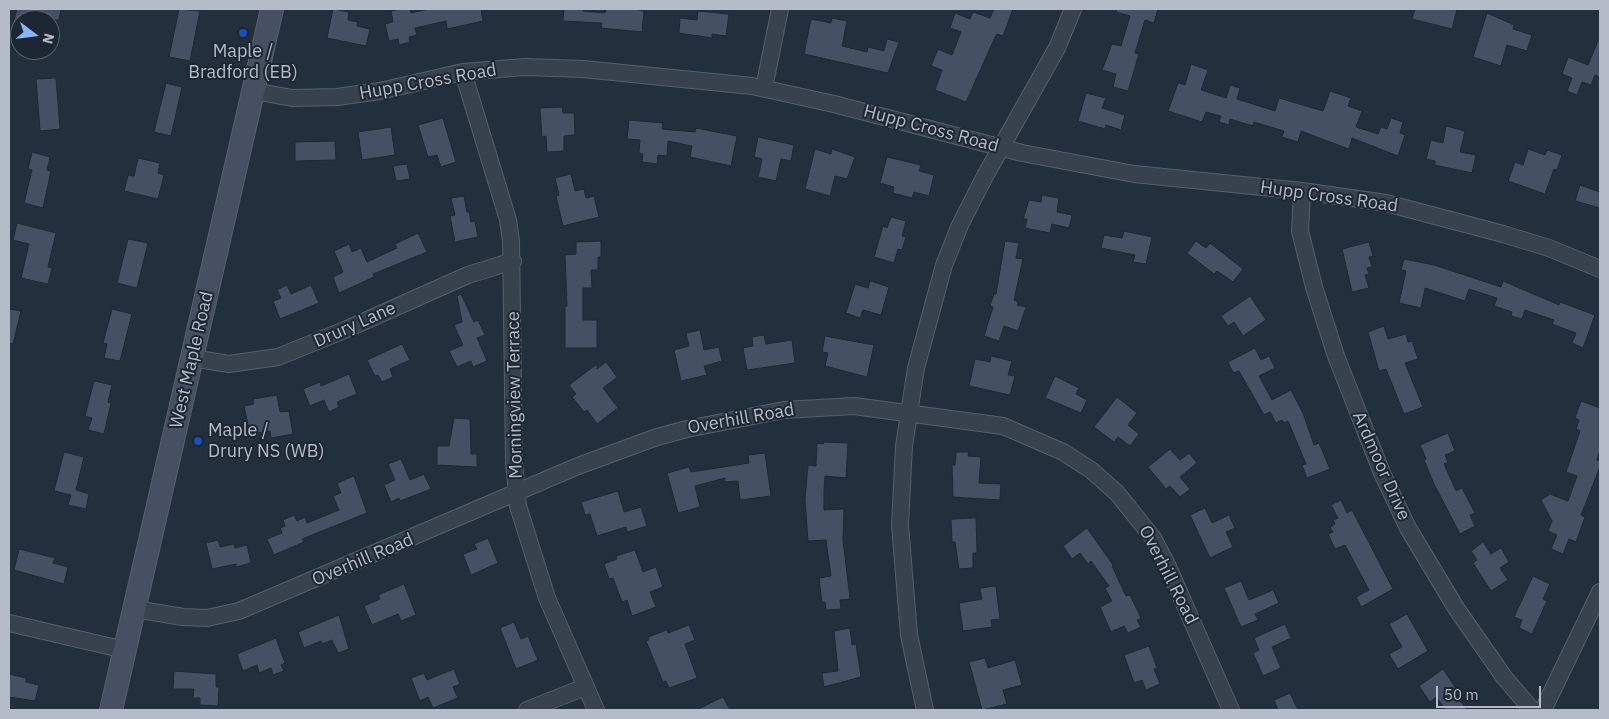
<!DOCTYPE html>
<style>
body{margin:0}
#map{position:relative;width:1609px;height:719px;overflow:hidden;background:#242f3e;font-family:"IBM Plex Sans",sans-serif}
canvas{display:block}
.frame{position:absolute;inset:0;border:10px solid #b4bcc9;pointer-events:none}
.north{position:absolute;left:10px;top:10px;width:50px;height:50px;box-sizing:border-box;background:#1d2633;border:1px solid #59626f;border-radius:50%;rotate:105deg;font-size:14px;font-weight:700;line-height:20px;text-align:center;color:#b4bcc9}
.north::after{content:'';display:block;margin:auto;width:18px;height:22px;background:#8ab4f8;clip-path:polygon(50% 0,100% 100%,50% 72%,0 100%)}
.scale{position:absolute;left:1436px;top:686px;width:105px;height:22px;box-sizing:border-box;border:2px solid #b4bcc9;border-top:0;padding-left:6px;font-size:15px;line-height:18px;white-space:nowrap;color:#b4bcc9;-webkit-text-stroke:4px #1d2633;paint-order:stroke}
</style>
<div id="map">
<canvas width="1609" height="719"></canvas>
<div class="frame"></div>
<div class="north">N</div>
<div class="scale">50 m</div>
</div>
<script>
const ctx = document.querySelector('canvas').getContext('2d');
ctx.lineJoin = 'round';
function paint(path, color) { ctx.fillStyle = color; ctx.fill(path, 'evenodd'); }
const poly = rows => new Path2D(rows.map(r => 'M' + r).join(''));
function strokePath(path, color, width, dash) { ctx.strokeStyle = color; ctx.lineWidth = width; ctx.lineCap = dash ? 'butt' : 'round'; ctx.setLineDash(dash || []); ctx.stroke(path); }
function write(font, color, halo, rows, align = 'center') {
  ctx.font = font + ' "IBM Plex Sans",sans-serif'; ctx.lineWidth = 4; ctx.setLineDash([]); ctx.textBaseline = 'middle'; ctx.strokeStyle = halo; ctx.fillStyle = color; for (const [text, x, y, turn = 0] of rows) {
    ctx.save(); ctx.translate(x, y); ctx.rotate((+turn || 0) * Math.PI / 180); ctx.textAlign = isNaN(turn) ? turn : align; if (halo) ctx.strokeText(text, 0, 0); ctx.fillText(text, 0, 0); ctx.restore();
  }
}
const building = poly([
 [17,9,61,9,59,20,14,20,17,9],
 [179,9,200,11,190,61,169,57,179,9],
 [333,9,349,12,348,20,358,22,357,26,370,29,366,46,327,38,333,9],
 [401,9,410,9,411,13,429,9,481,9,483,21,447,29,446,21,415,28,417,35,409,37,410,42,399,45,398,39,389,41,385,24,393,22,391,11,401,9],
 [564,9,583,9,583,11,605,13,606,9,635,9,644,11,642,32,601,28,602,23,563,21,564,9],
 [994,9,1013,9,1003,36,997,34,992,44,966,102,935,90,942,70,931,66,938,49,952,55,961,32,950,28,955,13,970,19,973,12,990,18,994,9],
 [1117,9,1158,9,1154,23,1145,20,1135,53,1139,54,1128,91,1113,87,1116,74,1102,70,1112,44,1121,46,1130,16,1116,12,1117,9],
 [1415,9,1457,9,1452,29,1412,19,1415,9],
 [698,11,729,14,726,36,712,34,712,38,679,33,680,18,697,20,698,11],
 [1487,13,1514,25,1513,29,1532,35,1527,51,1507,45,1501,66,1473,57,1487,13],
 [832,18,847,21,842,46,867,52,868,47,884,51,887,39,899,42,888,73,804,54,811,19,831,23,832,18],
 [1600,36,1600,77,1595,75,1591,85,1582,82,1577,95,1567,91,1572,78,1562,74,1568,57,1588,65,1600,36],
 [1191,64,1208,70,1201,90,1226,98,1230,85,1240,88,1237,99,1275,111,1279,98,1323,111,1330,91,1351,98,1348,106,1362,111,1356,127,1378,134,1381,127,1387,129,1391,118,1403,122,1400,133,1405,135,1398,156,1352,138,1349,149,1301,131,1298,142,1282,137,1284,131,1254,122,1253,126,1230,119,1229,125,1219,122,1221,116,1206,112,1202,122,1168,111,1178,83,1185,85,1191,64],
 [56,78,60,129,40,131,36,79,56,78],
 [166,83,182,87,171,136,154,132,166,83],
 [1086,93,1106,98,1102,108,1125,115,1121,130,1106,125,1105,129,1078,121,1086,93],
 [562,107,563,113,574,113,575,135,564,136,564,151,547,152,546,136,542,137,540,108,562,107],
 [443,118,456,162,441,167,437,155,428,157,418,125,443,118],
 [629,120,663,123,662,129,695,132,696,128,737,136,731,166,690,157,692,146,668,141,667,156,658,155,657,164,642,162,643,154,639,153,640,140,627,139,629,120],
 [1446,126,1465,131,1460,152,1476,155,1472,173,1435,165,1435,161,1426,159,1431,140,1443,143,1446,126],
 [391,127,395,155,362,160,358,132,391,127],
 [758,137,794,145,791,161,781,159,776,181,758,177,762,159,754,157,758,137],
 [335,141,336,160,295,161,295,142,335,141],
 [815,149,831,154,832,149,855,157,847,179,835,176,830,196,805,189,815,149],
 [1528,149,1545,155,1547,150,1562,155,1557,170,1554,169,1545,194,1508,181,1515,162,1523,165,1528,149],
 [32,152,50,157,47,170,51,171,43,208,24,203,32,170,28,169,32,152],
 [887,157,921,165,919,171,934,175,929,196,914,192,912,198,893,193,894,187,880,183,887,157],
 [138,158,160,163,158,173,164,175,158,199,124,191,128,175,134,176,138,158],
 [407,164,410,179,396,181,393,166,407,164],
 [571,174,575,191,584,189,586,198,594,196,599,217,563,226,556,196,559,195,555,178,571,174],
 [1580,185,1600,192,1600,208,1575,201,1580,185],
 [1042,195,1059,198,1057,212,1072,215,1069,228,1052,224,1050,233,1025,228,1027,219,1023,219,1029,200,1041,202,1042,195],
 [464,196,467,212,469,212,471,222,475,221,478,237,455,242,450,216,455,215,451,198,464,196],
 [891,217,906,221,902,236,906,237,902,250,898,249,894,263,874,257,883,226,887,228,891,217],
 [17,223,56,233,48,267,52,268,48,284,21,278,29,244,13,240,17,223],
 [1124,231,1152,237,1146,264,1133,262,1135,255,1101,248,1104,235,1122,238,1124,231],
 [418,233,427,252,373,274,374,277,339,293,333,277,343,272,334,251,349,244,352,252,361,248,367,262,397,248,395,244,418,233],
 [128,239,148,243,137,288,117,283,128,239],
 [601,241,601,257,598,257,598,270,591,270,592,288,583,288,583,320,597,320,597,348,565,348,565,306,567,306,565,255,576,254,576,242,601,241],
 [1005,241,1019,243,1016,258,1023,259,1014,300,1018,302,1017,305,1026,307,1018,331,1004,326,999,341,984,336,993,307,990,306,994,294,996,294,1005,241],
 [1196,241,1206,248,1210,243,1243,269,1233,282,1217,271,1214,274,1187,253,1196,241],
 [1369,242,1373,256,1369,257,1372,267,1367,268,1369,274,1365,275,1369,288,1352,292,1342,249,1369,242],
 [1404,259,1434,265,1501,287,1503,281,1559,305,1560,302,1595,315,1583,348,1572,343,1576,333,1552,324,1554,320,1525,310,1522,319,1511,316,1512,312,1494,306,1497,298,1469,289,1465,301,1425,288,1421,308,1399,303,1406,271,1401,270,1404,259],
 [870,281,889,287,881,315,863,310,860,318,846,313,855,284,868,288,870,281],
 [287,285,291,294,311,285,319,303,280,319,273,301,281,298,277,290,287,285],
 [461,294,474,322,478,320,485,335,477,338,487,361,473,367,471,361,457,367,449,351,463,345,454,325,462,322,457,296,461,294],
 [1250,296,1266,320,1243,336,1234,322,1228,326,1221,316,1250,296],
 [9,309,21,311,13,344,9,343,9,309],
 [112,309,132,314,120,361,104,358,107,344,103,343,112,309],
 [1384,326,1388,339,1406,334,1408,342,1412,341,1418,359,1405,363,1423,407,1404,414,1386,369,1379,371,1368,332,1384,326],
 [700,330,704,350,719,347,722,361,704,366,707,375,681,381,674,350,689,346,686,333,700,330],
 [764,335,766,344,792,340,795,363,747,370,743,348,753,346,752,337,764,335],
 [825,336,874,345,867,377,825,366,828,353,822,352,825,336],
 [402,344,410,360,390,369,393,377,382,382,378,375,375,376,367,360,402,344],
 [1255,348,1261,360,1269,356,1275,368,1259,376,1272,400,1291,390,1303,413,1314,445,1319,443,1330,469,1307,478,1302,465,1306,464,1288,421,1284,423,1282,420,1276,423,1270,412,1264,415,1239,371,1233,373,1228,362,1255,348],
 [991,356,1012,361,1008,375,1015,376,1010,395,969,386,975,359,990,362,991,356],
 [606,362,617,377,603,388,618,408,597,424,587,410,584,412,572,397,576,394,569,385,597,364,597,369,606,362],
 [349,374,357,394,337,402,339,407,329,412,324,400,310,406,303,389,320,382,321,386,349,374],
 [1055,376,1079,388,1076,394,1087,400,1081,413,1045,398,1055,376],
 [94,381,112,385,108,402,111,403,104,434,88,430,92,418,85,416,94,381],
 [277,395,280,412,289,411,293,434,271,438,270,431,250,434,244,406,254,404,253,399,277,395],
 [1117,397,1137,413,1128,425,1139,434,1130,446,1118,437,1114,442,1094,427,1117,397],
 [1581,401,1600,408,1600,450,1597,460,1600,461,1600,467,1581,515,1585,517,1576,542,1569,539,1563,554,1551,549,1557,535,1548,531,1552,521,1541,500,1550,494,1568,501,1577,476,1566,472,1580,431,1576,429,1579,420,1575,418,1581,401],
 [454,418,470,419,471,454,477,454,477,467,437,465,437,446,449,446,454,418],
 [1448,433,1455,451,1445,455,1448,462,1444,464,1456,491,1462,488,1475,513,1470,515,1475,526,1460,534,1434,484,1424,460,1426,459,1420,445,1448,433],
 [824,442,848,443,846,478,825,476,824,491,824,510,844,509,843,540,850,599,840,600,841,609,826,610,825,602,822,602,819,578,831,576,826,540,808,541,805,499,808,465,816,466,817,443,823,444,824,442],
 [1170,449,1180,460,1189,453,1197,463,1180,477,1190,489,1180,497,1170,486,1166,489,1148,467,1170,449],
 [64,452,84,457,76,490,89,494,86,509,68,505,71,495,54,491,64,452],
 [956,452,969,452,968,456,981,457,979,483,1001,484,1000,500,953,497,952,465,955,465,956,452],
 [765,453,771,496,740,500,738,481,725,482,725,478,695,486,700,507,678,513,667,473,689,467,691,472,749,463,748,455,765,453],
 [401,459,410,480,424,474,431,489,400,501,399,498,391,502,384,485,395,480,388,464,401,459],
 [354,476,367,513,302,539,304,542,274,555,267,539,282,533,280,528,285,526,283,520,294,515,297,521,305,517,307,523,339,510,333,496,341,493,337,483,354,476],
 [618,491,624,512,641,507,647,526,627,532,626,527,597,536,590,514,585,515,581,502,618,491],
 [1341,500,1347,513,1352,510,1393,589,1361,607,1356,597,1369,590,1345,545,1335,549,1328,534,1333,532,1330,527,1335,524,1333,520,1338,518,1331,505,1341,500],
 [1205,508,1212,523,1229,515,1235,528,1226,532,1233,547,1210,558,1190,515,1205,508],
 [976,518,977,553,973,553,973,568,959,569,955,542,952,542,951,519,976,518],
 [1087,528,1113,565,1112,566,1126,596,1130,595,1141,618,1137,620,1141,627,1128,633,1124,626,1111,632,1100,607,1112,601,1105,588,1109,586,1091,561,1088,564,1080,553,1072,559,1063,546,1087,528],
 [488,538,498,563,471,575,463,554,477,549,474,544,488,538],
 [218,540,220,547,234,544,235,548,247,545,251,563,236,567,236,564,212,569,206,543,218,540],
 [1483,542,1491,554,1501,548,1509,562,1500,568,1508,580,1491,591,1473,563,1477,560,1471,551,1483,542],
 [19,549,55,558,53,563,68,567,64,584,14,570,19,549],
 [635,550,643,572,656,567,663,587,650,592,656,607,632,616,627,600,622,602,613,578,609,579,604,564,617,559,616,556,635,550],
 [1533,576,1550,584,1543,599,1547,601,1532,634,1519,628,1522,620,1514,617,1533,576],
 [1241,581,1249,600,1273,590,1279,603,1255,614,1258,620,1241,627,1224,588,1241,581],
 [404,584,416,615,401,621,398,614,372,625,364,606,380,599,378,595,404,584],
 [996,586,1000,619,991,620,992,627,963,631,959,603,982,599,980,588,996,586],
 [1407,614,1428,651,1398,669,1389,654,1402,647,1389,624,1407,614],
 [339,615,349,649,338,653,332,640,322,644,321,641,304,648,298,632,339,615],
 [514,622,521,639,528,636,538,660,516,669,500,628,514,622],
 [1285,624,1291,638,1272,647,1281,668,1263,676,1253,653,1259,650,1254,638,1285,624],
 [689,625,695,640,685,644,697,678,669,688,666,681,663,682,646,641,649,640,648,637,667,630,668,633,689,625],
 [850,628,852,645,856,644,861,677,824,687,822,673,838,671,834,631,850,628],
 [276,638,285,663,281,665,284,671,273,675,271,668,259,673,257,665,243,671,237,654,276,638],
 [1149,646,1157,668,1154,669,1160,684,1146,690,1142,680,1134,683,1124,655,1149,646],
 [985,658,988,668,1015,660,1022,685,1003,690,1007,704,982,710,969,662,985,658],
 [454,669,460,684,453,687,458,698,433,708,428,697,420,701,411,678,424,673,427,680,454,669],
 [1443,669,1459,693,1456,695,1467,710,1446,710,1436,697,1430,702,1419,686,1443,669],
 [174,671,216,674,216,687,219,687,218,706,200,705,200,698,193,698,194,689,173,689,174,671],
 [9,674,26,678,26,682,39,685,35,701,9,697,9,674],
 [1290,693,1298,710,1278,710,1274,700,1290,693],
 [723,697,730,710,696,710,723,697]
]);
const street = poly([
 [463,72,508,220,511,241,514,462,518,506,547,598,596,710],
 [764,88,780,9],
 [254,91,292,98,337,97,380,91,463,72,525,67,583,69,752,86,834,104,1022,153,1134,174,1302,191,1386,203,1503,234,1549,248,1600,269],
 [1302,191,1300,231,1314,287,1336,356,1382,473,1408,528,1456,608,1504,677,1532,710],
 [192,358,229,364,278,357,347,329,468,275,513,261],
 [135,609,183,617,207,618,239,611,578,466,657,437,687,429,784,410,854,406,1003,426,1063,452,1091,470,1117,493,1153,538,1169,569,1231,710],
 [9,623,125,650],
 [527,710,585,687],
 [925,710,909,635,900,525,904,446,916,368,944,265,960,225,985,176,1057,48,1073,9],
 [1543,710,1600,592]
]);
const secondary = poly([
 [111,710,272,9]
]);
const markers = [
 [243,33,5,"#1a4fb4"],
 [198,441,5,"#1a4fb4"]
];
const poiNames = [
 ["Maple /",243,52],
 ["Bradford (EB)",243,73],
 ["Maple /",208,431,"left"],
 ["Drury NS (WB)",208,452,"left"]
];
const streetNames = [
 ["Hupp Cross Road",428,82,-10],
 ["Hupp Cross Road",931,129,15],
 ["Hupp Cross Road",1329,197,8],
 ["Drury Lane",355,325,-24],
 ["West Maple Road",192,360,-77],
 ["Morningview Terrace",515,395,-91],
 ["Overhill Road",741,419,-10],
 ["Ardmoor Drive",1381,466,66],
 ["Overhill Road",363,560,-23],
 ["Overhill Road",1168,575,63]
];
paint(building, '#455162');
strokePath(building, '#1f2835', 1);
strokePath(street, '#565f6c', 18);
strokePath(secondary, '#565f6c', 24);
strokePath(street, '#38414e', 16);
strokePath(secondary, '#465061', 22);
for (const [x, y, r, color] of markers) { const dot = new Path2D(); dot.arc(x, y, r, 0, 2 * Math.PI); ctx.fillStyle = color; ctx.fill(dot); strokePath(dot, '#1d2633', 2); }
write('18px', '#b4bcc9', '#1d2633', poiNames);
write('18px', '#b4bcc9', '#1d2633', streetNames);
</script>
